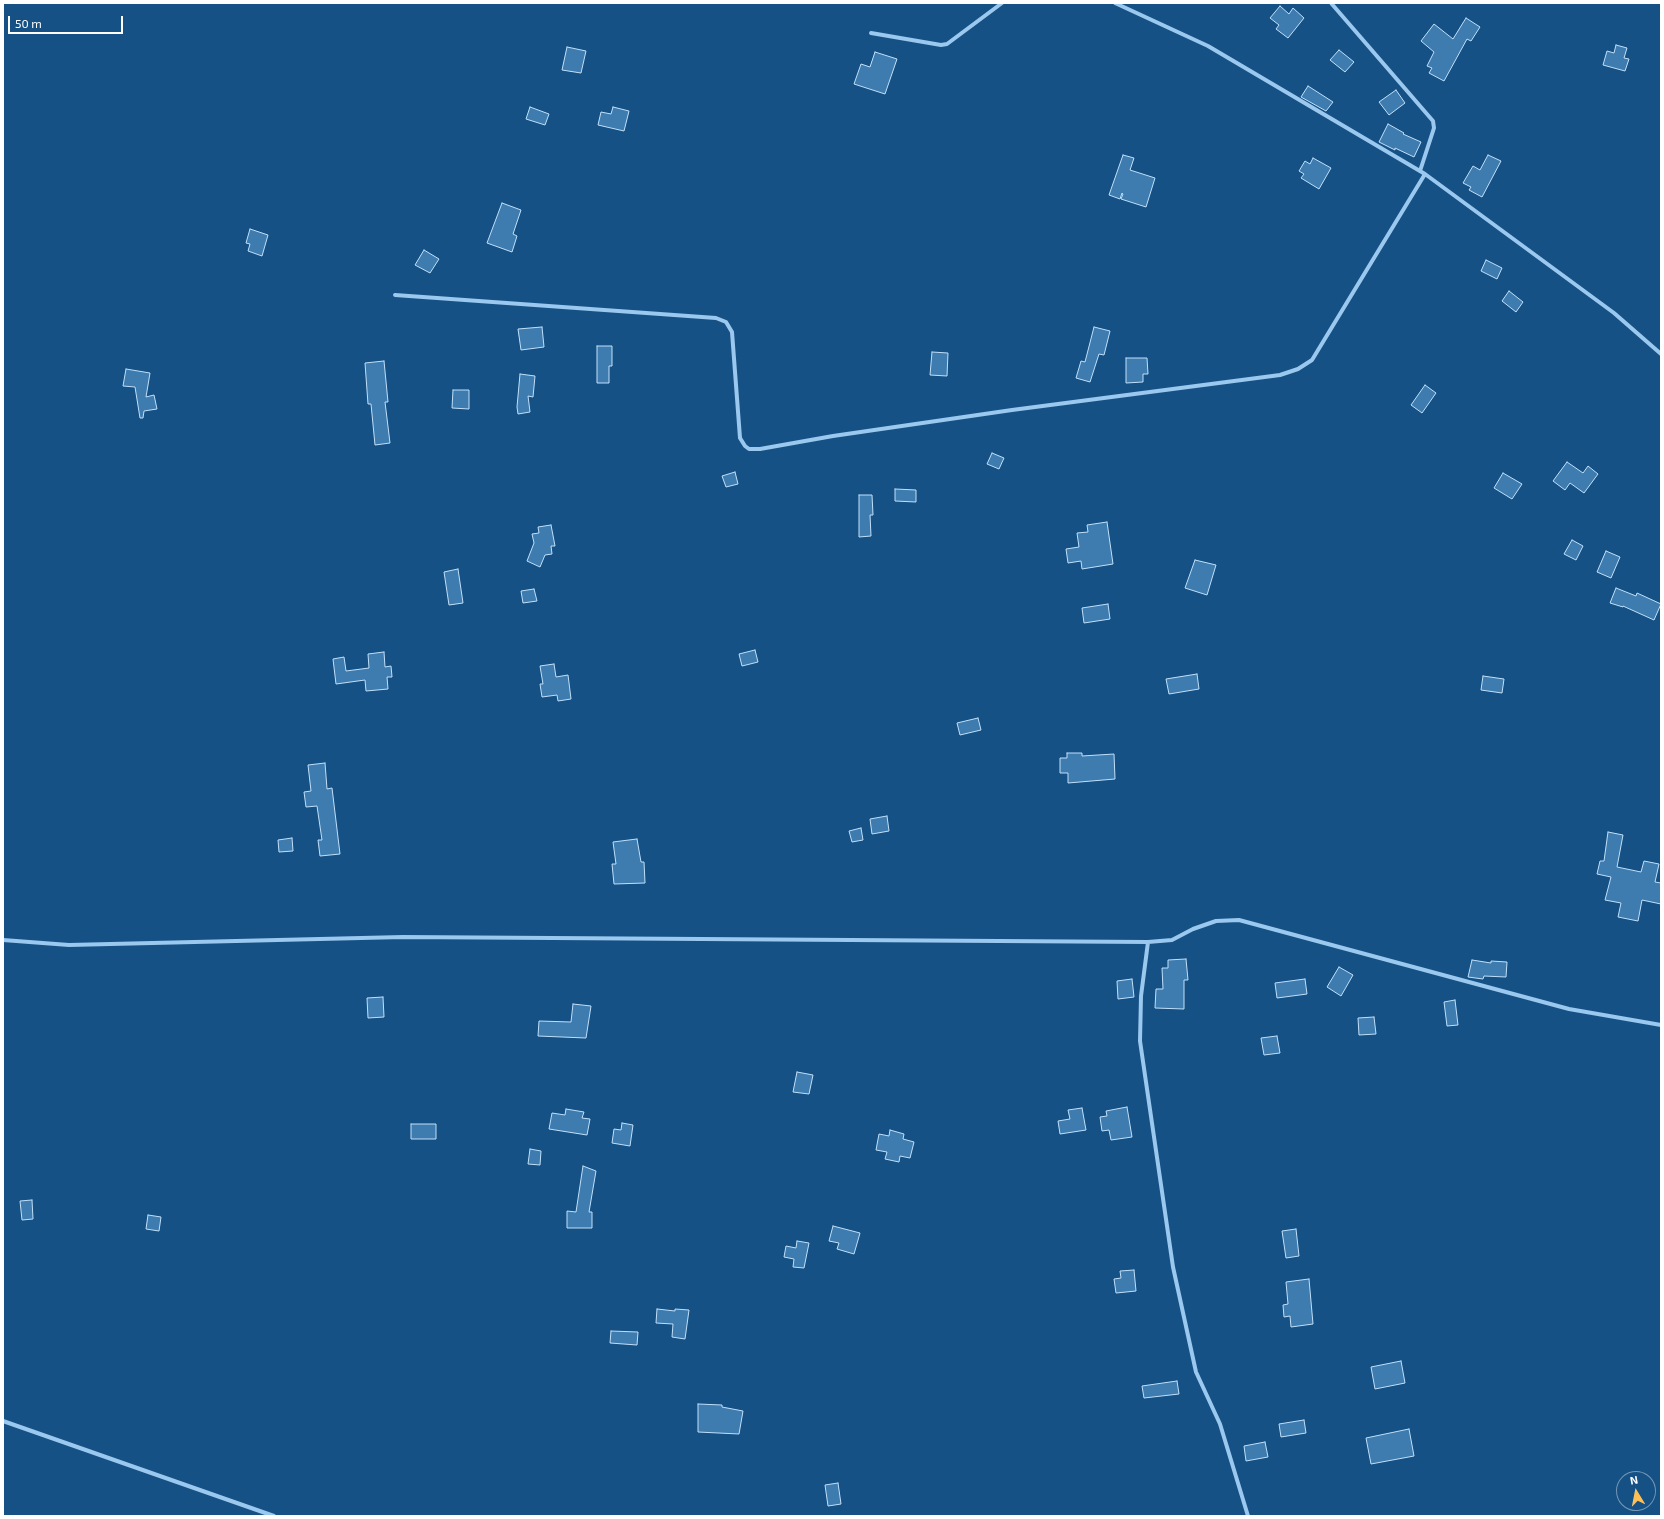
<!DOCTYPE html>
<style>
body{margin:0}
#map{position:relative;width:1664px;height:1519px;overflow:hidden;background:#165185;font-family:"Exo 2",sans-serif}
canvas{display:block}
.frame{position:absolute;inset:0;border:4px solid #fff;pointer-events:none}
.north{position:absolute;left:1616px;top:1471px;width:40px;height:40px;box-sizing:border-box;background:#165185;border:1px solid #7397b6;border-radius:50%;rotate:350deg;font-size:11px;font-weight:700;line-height:16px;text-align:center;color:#fff}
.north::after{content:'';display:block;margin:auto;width:14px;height:18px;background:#ffbf57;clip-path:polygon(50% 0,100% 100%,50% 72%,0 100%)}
.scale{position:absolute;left:8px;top:16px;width:115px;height:18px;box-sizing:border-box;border:2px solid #fff;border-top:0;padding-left:5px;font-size:12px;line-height:14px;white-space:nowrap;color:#fff;-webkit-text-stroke:3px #165185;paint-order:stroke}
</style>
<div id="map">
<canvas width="1664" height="1519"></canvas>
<div class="frame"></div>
<div class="north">N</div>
<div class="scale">50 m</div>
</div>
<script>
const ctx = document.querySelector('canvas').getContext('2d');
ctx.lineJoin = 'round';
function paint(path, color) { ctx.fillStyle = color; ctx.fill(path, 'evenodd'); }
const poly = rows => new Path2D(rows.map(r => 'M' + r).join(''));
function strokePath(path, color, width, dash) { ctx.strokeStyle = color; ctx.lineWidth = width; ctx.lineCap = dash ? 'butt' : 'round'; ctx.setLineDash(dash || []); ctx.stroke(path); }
const building = poly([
 [1280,6,1289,14,1293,8,1304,18,1288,38,1276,29,1279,25,1270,18,1280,6],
 [1466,18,1480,27,1471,41,1467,39,1444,81,1429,73,1432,68,1427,66,1434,52,1421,41,1434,24,1453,39,1466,18],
 [1616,45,1627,48,1624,58,1629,59,1625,71,1603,65,1607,51,1614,53,1616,45],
 [567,47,586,51,581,73,562,70,567,47],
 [1339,50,1354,62,1345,72,1330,60,1339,50],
 [875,52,897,59,885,94,854,84,861,64,870,67,875,52],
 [1308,86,1333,102,1326,111,1301,97,1308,86],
 [1396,90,1405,103,1389,115,1379,102,1396,90],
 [530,107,549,114,545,125,526,119,530,107],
 [613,107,629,111,624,131,598,125,601,112,611,114,613,107],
 [1388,124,1404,133,1403,134,1421,142,1414,157,1395,148,1395,150,1379,142,1388,124],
 [1123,155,1134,158,1130,170,1155,178,1146,207,1121,199,1123,194,1122,193,1120,199,1109,195,1123,155],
 [1488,155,1501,161,1482,197,1469,190,1471,187,1463,183,1473,166,1480,170,1488,155],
 [1313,158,1331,168,1319,189,1301,178,1304,174,1299,171,1305,161,1310,164,1313,158],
 [502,203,521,210,513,234,517,236,512,252,487,243,502,203],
 [250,229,268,235,262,256,248,251,250,244,246,243,250,229],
 [424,250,439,259,430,273,415,265,424,250],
 [1486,260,1502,268,1497,279,1481,271,1486,260],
 [1509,291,1523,302,1516,312,1502,301,1509,291],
 [542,327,544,347,521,350,518,329,542,327],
 [1094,327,1110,331,1104,355,1099,354,1090,382,1076,378,1081,361,1085,362,1094,327],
 [597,346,612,346,612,366,609,366,609,383,597,383,597,346],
 [932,352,948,353,947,376,930,375,932,352],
 [1126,358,1147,358,1148,374,1143,374,1143,382,1126,383,1126,358],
 [384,361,388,402,385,402,390,443,375,445,371,404,368,404,365,363,384,361],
 [126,369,150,373,146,397,154,395,157,409,144,411,143,418,140,418,135,387,123,386,126,369],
 [520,374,535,376,533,397,528,396,530,412,518,414,517,407,520,374],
 [1425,385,1436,393,1422,413,1411,405,1425,385],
 [453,390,469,390,469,409,452,408,453,390],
 [992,453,1004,458,999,469,987,464,992,453],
 [1567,462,1583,473,1588,466,1598,474,1584,493,1570,483,1565,490,1553,481,1567,462],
 [735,472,738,484,726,487,722,476,735,472],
 [1503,473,1522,484,1512,499,1494,488,1503,473],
 [895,489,916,490,916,502,895,501,895,489],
 [859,495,872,495,873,515,870,515,871,536,859,537,859,495],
 [1107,522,1113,564,1082,569,1081,561,1068,563,1066,549,1079,547,1077,533,1088,532,1087,525,1107,522],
 [551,525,555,546,551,546,552,554,545,555,540,567,527,561,534,543,532,534,539,533,538,527,551,525],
 [1572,540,1583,546,1576,560,1564,554,1572,540],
 [1606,551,1620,557,1611,578,1597,572,1606,551],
 [1195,560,1216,565,1207,595,1185,588,1195,560],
 [458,569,463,603,449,605,444,572,458,569],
 [1616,588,1636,596,1637,593,1661,604,1654,620,1623,606,1623,607,1610,603,1616,588],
 [534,589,537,601,523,603,521,591,534,589],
 [1108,604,1110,619,1084,623,1082,608,1108,604],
 [755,650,758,662,742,666,739,654,755,650],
 [384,652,385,667,391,666,392,677,387,677,388,689,366,691,365,680,336,684,333,659,344,657,346,671,369,668,368,654,384,652],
 [554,664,556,677,568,675,571,699,558,701,557,695,542,697,540,684,543,684,540,666,554,664],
 [1197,674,1199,689,1169,694,1166,679,1197,674],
 [1483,676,1504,679,1502,693,1481,690,1483,676],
 [978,718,981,730,960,735,957,723,978,718],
 [1067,753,1082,753,1082,756,1114,754,1115,779,1068,783,1068,773,1060,773,1060,758,1067,758,1067,753],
 [325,763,327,789,332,788,340,854,320,856,318,840,322,840,317,806,306,807,304,792,311,791,308,765,325,763],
 [887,816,889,831,872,834,870,819,887,816],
 [861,828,863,840,852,842,849,831,861,828],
 [1608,832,1623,835,1617,867,1641,872,1644,861,1659,864,1655,882,1661,883,1661,904,1642,900,1638,921,1618,917,1621,903,1605,900,1611,877,1597,874,1600,861,1604,861,1608,832],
 [292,838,293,851,279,852,278,840,292,838],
 [637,839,641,862,644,862,645,883,614,884,612,864,616,864,613,842,637,839],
 [1186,959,1188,980,1184,980,1184,1009,1155,1008,1156,989,1163,989,1162,968,1168,968,1168,960,1186,959],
 [1472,960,1491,963,1491,961,1507,962,1506,977,1484,976,1483,979,1468,977,1472,960],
 [1339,967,1353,975,1341,996,1327,987,1339,967],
 [1132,979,1134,997,1118,999,1117,981,1132,979],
 [1305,979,1307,994,1277,998,1275,983,1305,979],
 [383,997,384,1017,368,1018,367,998,383,997],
 [1455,1000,1458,1025,1447,1026,1444,1002,1455,1000],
 [573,1004,591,1006,586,1038,538,1036,539,1021,571,1022,573,1004],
 [1374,1017,1376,1034,1359,1035,1358,1018,1374,1017],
 [1277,1036,1280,1053,1264,1055,1261,1038,1277,1036],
 [797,1072,813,1075,809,1094,793,1092,797,1072],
 [1127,1107,1132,1137,1111,1140,1109,1130,1102,1131,1100,1117,1107,1116,1106,1111,1127,1107],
 [1082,1108,1086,1130,1060,1134,1058,1121,1070,1119,1068,1110,1082,1108],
 [566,1109,584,1112,582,1118,590,1119,587,1135,549,1129,552,1113,565,1115,566,1109],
 [622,1123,633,1125,630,1146,612,1143,614,1129,621,1130,622,1123],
 [411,1124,436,1124,436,1139,411,1139,411,1124],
 [890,1130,904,1134,903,1139,914,1142,910,1158,900,1156,899,1162,885,1159,887,1152,876,1150,879,1134,889,1136,890,1130],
 [530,1149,541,1151,540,1165,528,1164,530,1149],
 [583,1166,596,1171,589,1212,592,1212,592,1228,567,1228,567,1211,576,1212,583,1166],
 [32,1200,33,1219,22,1220,20,1201,32,1200],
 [148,1215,161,1217,159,1231,146,1229,148,1215],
 [833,1226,860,1233,854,1254,837,1249,839,1243,829,1241,833,1226],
 [1296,1229,1299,1256,1286,1258,1282,1231,1296,1229],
 [797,1241,809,1243,804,1268,793,1267,794,1259,784,1257,786,1246,796,1248,797,1241],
 [1134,1270,1136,1291,1116,1293,1114,1279,1121,1278,1120,1271,1134,1270],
 [1309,1279,1313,1324,1291,1327,1290,1316,1284,1317,1283,1305,1288,1304,1286,1282,1309,1279],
 [657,1309,675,1311,675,1309,689,1310,685,1339,672,1337,673,1324,656,1323,657,1309],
 [611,1331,638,1332,637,1345,610,1343,611,1331],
 [1401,1361,1405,1383,1375,1389,1371,1367,1401,1361],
 [1177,1381,1179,1394,1144,1398,1142,1386,1177,1381],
 [698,1404,722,1405,722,1407,743,1411,739,1434,698,1432,698,1404],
 [1304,1420,1306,1433,1281,1437,1279,1424,1304,1420],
 [1409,1429,1414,1456,1371,1464,1366,1438,1409,1429],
 [1265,1442,1268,1457,1246,1461,1244,1446,1265,1442],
 [838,1483,841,1504,828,1506,825,1485,838,1483]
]);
const street = poly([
 [1115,3,1208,46,1425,174,1614,313,1661,354],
 [1331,3,1433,121,1434,128,1420,171],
 [871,33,941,45,947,44,1002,3],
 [395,295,716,318,726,322,732,332,740,438,745,446,749,449,760,449,833,436,1012,410,1280,375,1298,369,1312,360,1425,174],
 [3,940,69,945,403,937,1148,942,1172,940,1193,929,1216,921,1239,920,1569,1009,1661,1025],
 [1148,942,1141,996,1140,1041,1173,1267,1196,1372,1220,1424,1248,1516],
 [3,1421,274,1516]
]);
paint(building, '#3e7baf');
strokePath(building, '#c0e0fa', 1);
strokePath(street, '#9ac8ee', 4);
</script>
